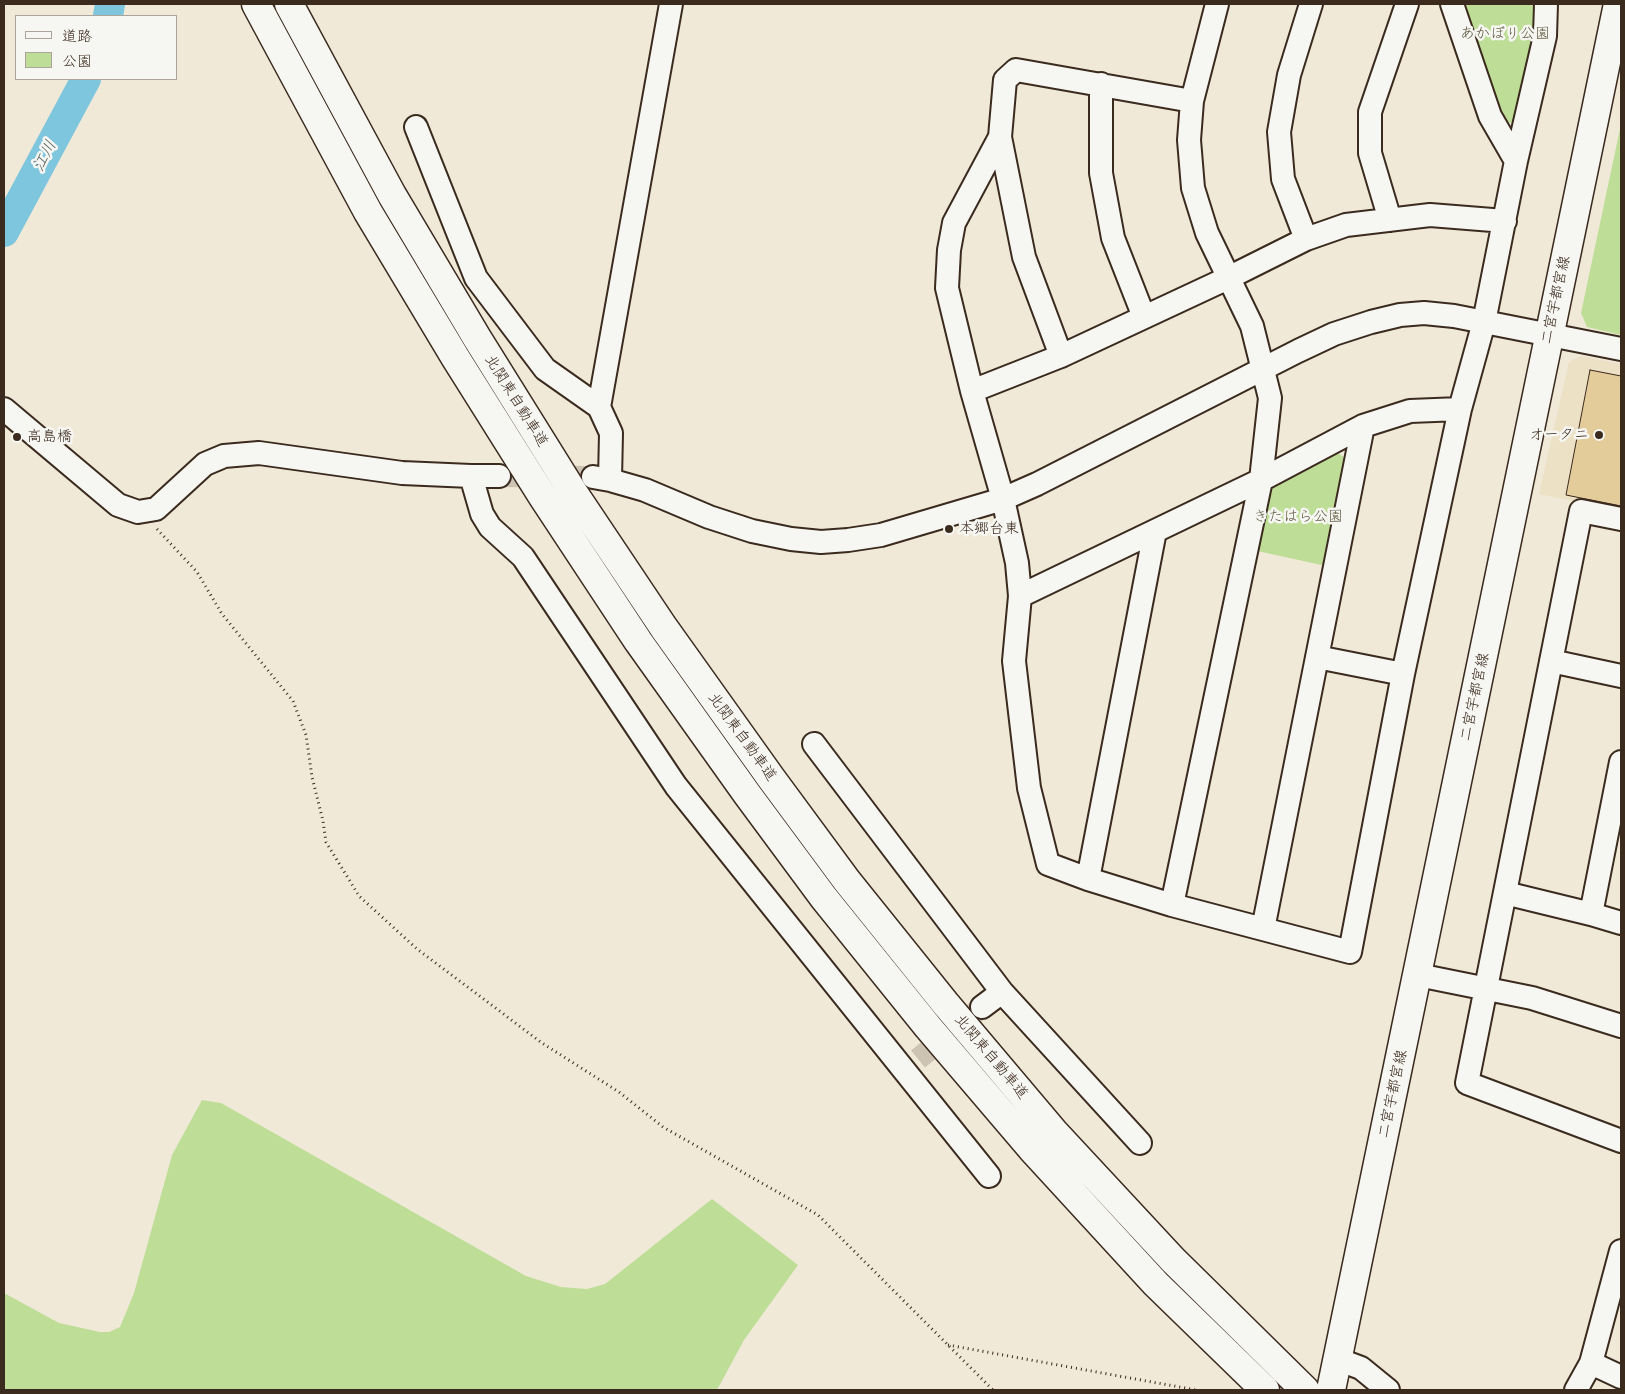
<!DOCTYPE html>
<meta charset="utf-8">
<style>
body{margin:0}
#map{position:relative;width:1625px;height:1394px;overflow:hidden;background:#f0e9d8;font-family:"Patrick Hand","Klee One",sans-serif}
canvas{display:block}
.frame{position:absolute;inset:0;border:5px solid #3b2a1e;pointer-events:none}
.legend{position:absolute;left:15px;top:15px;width:162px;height:65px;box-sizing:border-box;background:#f6f6f2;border:1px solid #aba49d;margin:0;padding:6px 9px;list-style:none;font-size:15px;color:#3b2a1e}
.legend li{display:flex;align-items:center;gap:10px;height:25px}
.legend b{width:25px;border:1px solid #aba49d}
</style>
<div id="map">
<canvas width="1625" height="1394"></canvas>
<div class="frame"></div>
<ul class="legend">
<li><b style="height:6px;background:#f6f6f2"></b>道路</li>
<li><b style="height:14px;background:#bede97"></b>公園</li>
</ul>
</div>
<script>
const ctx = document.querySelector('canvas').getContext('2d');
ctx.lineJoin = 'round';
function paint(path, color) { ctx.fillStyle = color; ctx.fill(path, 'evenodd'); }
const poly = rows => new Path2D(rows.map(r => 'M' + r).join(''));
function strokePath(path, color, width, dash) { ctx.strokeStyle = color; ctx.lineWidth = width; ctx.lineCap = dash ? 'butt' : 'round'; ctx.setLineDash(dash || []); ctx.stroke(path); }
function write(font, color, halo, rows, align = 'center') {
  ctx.font = font + ' "Patrick Hand","Klee One",sans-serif'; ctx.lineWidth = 5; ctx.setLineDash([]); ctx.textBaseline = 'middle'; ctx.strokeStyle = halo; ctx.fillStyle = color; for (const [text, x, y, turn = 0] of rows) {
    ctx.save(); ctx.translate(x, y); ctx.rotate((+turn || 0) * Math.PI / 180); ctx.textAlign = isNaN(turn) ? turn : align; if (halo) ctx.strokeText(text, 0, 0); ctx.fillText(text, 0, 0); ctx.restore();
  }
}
const built = poly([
 [1581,356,1621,364,1621,511,1539,494,1569,362]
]);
const green = poly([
 [1462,4,1540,4,1517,122,1503,123],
 [1621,124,1621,335,1587,327,1581,313],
 [1335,451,1348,460,1326,566,1253,550,1271,482],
 [202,1100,221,1103,526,1276,561,1287,587,1289,605,1284,712,1199,798,1265,744,1340,717,1390,4,1390,4,1293,59,1323,100,1332,109,1332,120,1327,134,1293,172,1155]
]);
const river = poly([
 [108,16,110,4],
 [4,232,86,79]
]);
const building = poly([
 [1590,370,1621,376,1621,506,1566,495,1590,370]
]);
const minorTunnel = poly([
 [499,476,593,477],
 [918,1059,976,1012]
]);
const path = poly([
 [157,529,197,572,222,614,293,701,306,735,312,777,323,821,326,842,359,896,417,949,542,1043,619,1092,663,1127,818,1215,993,1390],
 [948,1345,1196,1390]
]);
const minor = poly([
 [1452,4,1490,116,1516,161],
 [1101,84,1101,173,1113,238,1144,317],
 [416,127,476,278,545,369,599,407,611,433,610,480],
 [1000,137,954,223,949,250,947,288,972,391,1003,499,1017,563,1020,596,1014,661,1029,788,1048,864,1088,879,1172,905,1350,952,1403,674,1460,409,1484,322,1516,161,1545,36,1546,4],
 [1390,220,1370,153,1370,112,1407,4],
 [1306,239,1283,179,1279,132,1289,75,1311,4],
 [1061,356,1024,257,1000,137,1005,80,1016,70,1192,101],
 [972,391,1061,356,1228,278,1306,239,1346,225,1430,215,1505,221],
 [599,407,671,4],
 [4,409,118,505,138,512,156,509,205,464,224,456,259,453,402,473,471,476,499,476],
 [471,476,482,514,490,527,523,557,676,786,989,1176],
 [593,477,610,480,645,490,709,517,752,531,791,539,821,542,848,540,881,535,1003,499,1037,484,1298,351,1334,334,1371,322,1400,315,1424,313,1454,316,1621,349],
 [1621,519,1581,511,1467,1083,1621,1141],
 [1020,596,1261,480,1363,426,1410,411,1460,409],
 [1317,657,1403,674],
 [1551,661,1621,676],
 [814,744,1002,992,1140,1143],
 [1088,879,1155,531],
 [1505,893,1591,914,1621,923],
 [1172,905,1261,480,1270,398,1252,326,1207,233,1193,188,1189,140,1192,101,1217,4],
 [1591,914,1621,762],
 [1263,929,1363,426],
 [1418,975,1532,998,1621,1026],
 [982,1007,1002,992],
 [1337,1359,1361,1368,1388,1390],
 [1591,1363,1621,1377],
 [1576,1390,1591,1363,1621,1251]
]);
const major = poly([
 [1331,1390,1618,4]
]);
const highway = poly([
 [256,4,368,212,455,357,543,497,638,641,747,794,824,898,928,1027,1032,1149,1156,1284,1265,1390],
 [289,4,392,195,477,338,573,492,664,628,771,778,847,881,945,1003,1054,1132,1173,1260,1305,1390]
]);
const markers = [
 [1599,435,5,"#3b2a1e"],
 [17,437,5,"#3b2a1e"],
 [949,529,5,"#3b2a1e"]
];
const parkNames = [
 ["あかぼり公園",1505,34],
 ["きたはら公園",1298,517]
];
const streetNames = [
 ["二宮宇都宮線",1556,300,-78],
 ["北関東自動車道",516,401,58],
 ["二宮宇都宮線",1475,697,-78],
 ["北関東自動車道",742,737,54],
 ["北関東自動車道",991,1057,50],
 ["二宮宇都宮線",1393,1094,-78]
];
const poiNames = [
 ["オータニ",1589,435,"right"],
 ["高島橋",27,437],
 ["本郷台東",959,529]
];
const waterNames = [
 ["江川",45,156,-62]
];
paint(built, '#ece0c5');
paint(green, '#bede97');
strokePath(river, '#7dc6dd', 30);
paint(building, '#e3cb9a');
strokePath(building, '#3b2a1e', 1);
strokePath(minorTunnel, '#ccc3b3', 22, [22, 11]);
strokePath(minor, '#3b2a1e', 26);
strokePath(major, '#3b2a1e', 31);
strokePath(highway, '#3b2a1e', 31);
strokePath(path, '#3b2a1e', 3, [1, 4]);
strokePath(minor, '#f6f6f2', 22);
strokePath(major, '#f6f6f2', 28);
strokePath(highway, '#f6f6f2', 28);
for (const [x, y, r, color] of markers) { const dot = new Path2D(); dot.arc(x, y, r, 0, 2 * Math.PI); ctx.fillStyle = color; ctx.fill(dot); strokePath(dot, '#f6f6f2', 2); }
write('15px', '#5c573c', '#f6f6f2', parkNames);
write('15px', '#3b2a1e', '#f6f6f2', streetNames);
write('15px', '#3b2a1e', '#f6f6f2', poiNames, 'left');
write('italic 16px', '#4f5957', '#f6f6f2', waterNames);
</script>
